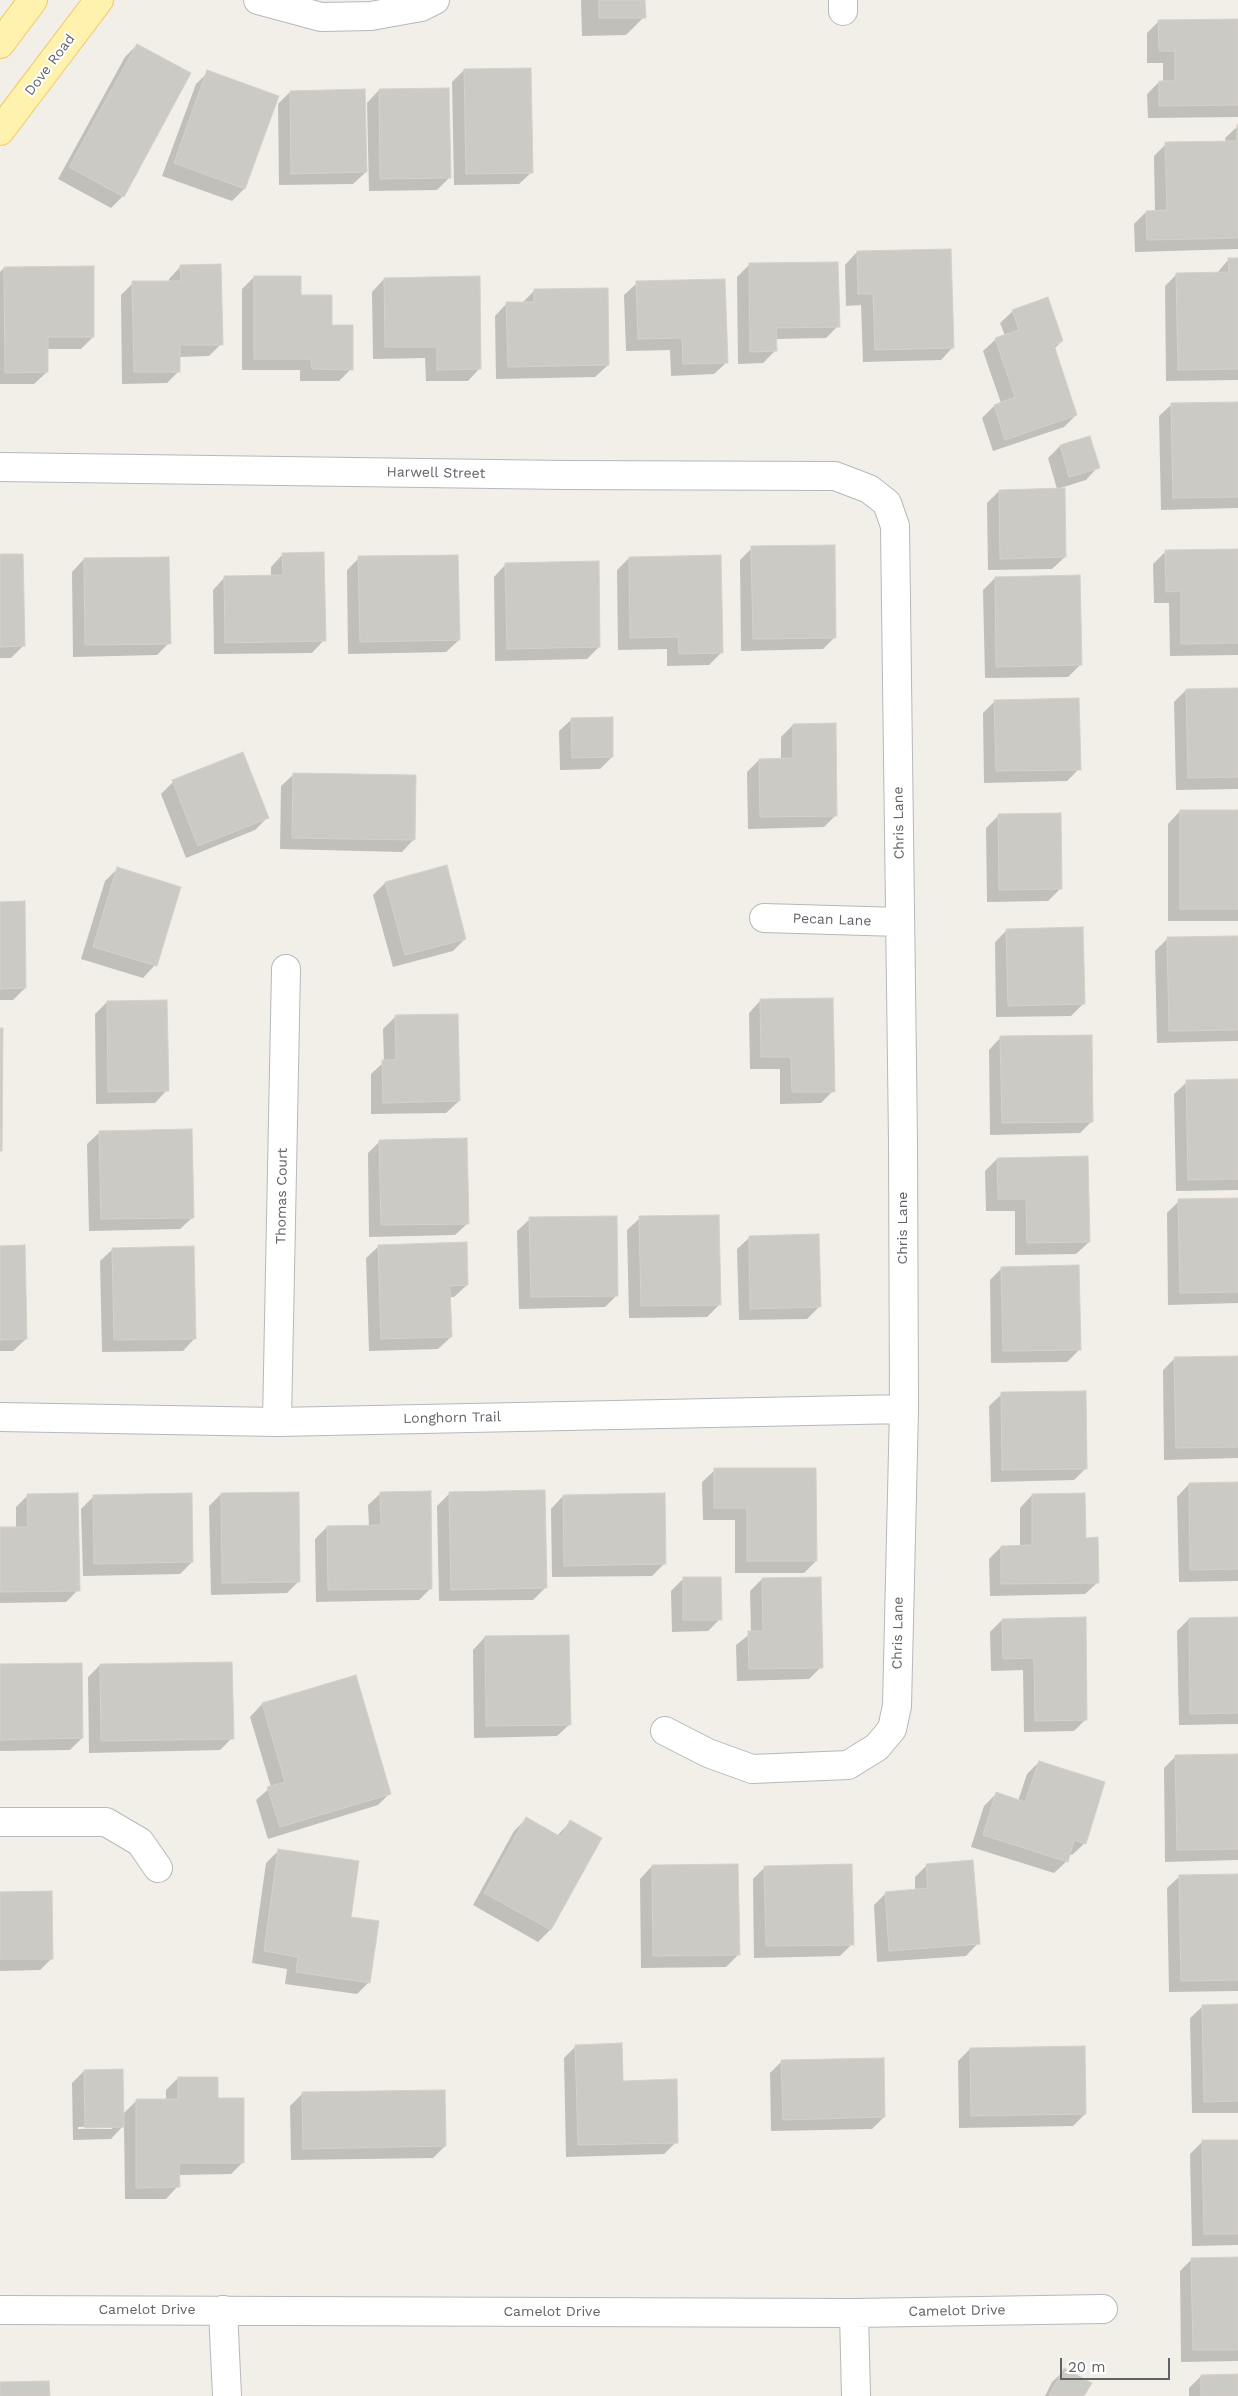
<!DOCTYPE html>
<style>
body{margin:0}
#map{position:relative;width:1238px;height:2396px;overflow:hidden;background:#f1efe8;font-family:"Work Sans",sans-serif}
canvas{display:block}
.scale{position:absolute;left:1060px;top:2358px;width:110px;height:22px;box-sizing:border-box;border:2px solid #5f6368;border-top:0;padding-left:6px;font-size:15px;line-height:18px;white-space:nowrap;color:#5f6368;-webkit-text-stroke:4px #fff;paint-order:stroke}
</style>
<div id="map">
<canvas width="1238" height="2396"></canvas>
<div class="scale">20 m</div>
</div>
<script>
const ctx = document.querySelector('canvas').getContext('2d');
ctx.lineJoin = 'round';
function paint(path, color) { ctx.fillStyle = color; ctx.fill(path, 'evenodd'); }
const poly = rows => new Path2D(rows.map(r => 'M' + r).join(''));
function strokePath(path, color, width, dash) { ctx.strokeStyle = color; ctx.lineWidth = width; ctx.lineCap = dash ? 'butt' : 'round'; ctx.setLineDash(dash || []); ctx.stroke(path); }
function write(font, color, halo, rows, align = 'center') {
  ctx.font = font + ' "Work Sans",sans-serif'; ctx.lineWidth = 4; ctx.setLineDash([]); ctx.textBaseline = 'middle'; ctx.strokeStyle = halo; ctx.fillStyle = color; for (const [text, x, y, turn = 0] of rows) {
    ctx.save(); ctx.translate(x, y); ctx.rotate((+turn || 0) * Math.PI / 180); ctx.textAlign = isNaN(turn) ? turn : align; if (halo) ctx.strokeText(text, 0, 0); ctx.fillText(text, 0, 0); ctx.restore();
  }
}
const shadow = poly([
 [581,0,644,0,644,17,626,35,582,36],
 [1238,20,1238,117,1148,118,1147,94,1159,82,1163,82,1163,63,1147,63,1147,33,1159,21],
 [137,45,123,196,111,208,58,179,125,57],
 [464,70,532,172,519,184,454,185,452,82],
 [208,72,277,97,244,189,232,201,162,176,196,84],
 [379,90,449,178,437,190,369,191,367,103],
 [290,92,366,172,353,184,279,185,278,104],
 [1238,126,1238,249,1135,252,1134,224,1146,212,1155,212,1154,156,1166,144,1226,142,1225,138],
 [857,252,953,347,941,360,863,362,861,305,846,306,845,265],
 [1229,259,1238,259,1238,380,1166,381,1165,286,1177,274,1217,273],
 [749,265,838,326,826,338,775,339,775,351,763,363,738,364,737,277],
 [181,266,221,344,209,356,179,357,179,371,167,383,122,384,121,295,133,283,169,282,169,279],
 [4,268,93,337,81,349,47,349,47,372,34,384,0,384,0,272],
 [254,277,299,296,331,326,351,369,339,381,300,381,300,370,242,370,242,289],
 [384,279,480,368,468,381,426,381,425,358,373,359,372,292],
 [637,283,727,362,714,374,671,376,670,350,626,351,624,295],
 [534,291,608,365,595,377,496,379,495,316,507,303,522,303],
 [1013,311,1062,341,1054,349,1076,415,1064,427,993,451,982,418,994,406,1001,403,983,351,996,339,1005,336,1000,323],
 [1238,403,1238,508,1161,510,1159,416,1172,404],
 [1089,438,1098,467,1086,480,1057,489,1048,458,1060,446],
 [999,491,1065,557,1052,569,988,570,987,503],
 [752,548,835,637,823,649,741,651,740,560],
 [1166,551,1238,551,1238,655,1170,656,1169,603,1154,603,1153,564],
 [283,554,324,640,312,653,214,654,213,590,225,577,271,577,271,567],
 [0,555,23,646,11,658,0,658],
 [359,558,459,640,446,652,348,654,347,570],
 [629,558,721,653,709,665,667,666,667,649,618,650,617,570],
 [84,559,169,643,157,655,73,657,72,572],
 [506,564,599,647,587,659,495,661,494,577],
 [995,578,1080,665,1068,677,985,678,983,590],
 [1238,689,1238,789,1176,790,1174,702,1186,690],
 [995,701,1079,769,1067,781,984,783,983,713],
 [572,719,612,757,600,769,560,770,559,731],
 [793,725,836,815,824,827,748,829,747,772,759,760,781,760,781,737],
 [294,774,414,839,402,852,280,849,281,786],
 [173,782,267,818,255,830,186,858,161,794],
 [1180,811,1238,811,1238,921,1168,921,1168,824],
 [998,816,1061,888,1048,901,987,902,986,828],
 [117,869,155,965,143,978,81,959,105,881],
 [385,883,465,939,453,951,393,967,373,895],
 [0,903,25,988,13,1000,0,1000],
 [1007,930,1083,1004,1071,1016,996,1017,995,942],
 [1238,937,1238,1041,1157,1043,1155,951,1168,938],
 [761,1000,833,1091,821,1103,780,1104,780,1069,750,1069,749,1013],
 [107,1002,167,1090,155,1103,96,1104,95,1014],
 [395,1017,459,1101,446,1113,371,1114,371,1074,384,1062,383,1029],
 [1001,1037,1092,1121,1080,1133,990,1135,989,1050],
 [1238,1081,1238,1190,1176,1191,1174,1094,1187,1082],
 [100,1132,193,1217,180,1229,89,1231,87,1144],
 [380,1141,468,1223,455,1235,369,1237,368,1153],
 [997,1159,1089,1242,1076,1254,1015,1255,1015,1211,986,1211,985,1171],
 [1238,1200,1238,1303,1168,1305,1167,1213,1179,1201],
 [640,1218,719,1305,707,1317,629,1318,627,1230],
 [530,1219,617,1295,605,1307,519,1309,517,1231],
 [750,1237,819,1307,807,1319,739,1320,737,1249],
 [379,1246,467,1285,454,1297,449,1297,451,1337,438,1349,369,1351,366,1258],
 [0,1247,26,1339,13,1351,0,1351],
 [113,1249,195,1338,183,1351,102,1352,100,1261],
 [1002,1268,1080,1349,1067,1362,991,1363,990,1280],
 [1238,1357,1238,1458,1164,1460,1163,1370,1175,1358],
 [1002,1394,1086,1468,1074,1480,991,1482,989,1406],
 [715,1470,816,1561,804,1573,735,1573,735,1520,703,1520,702,1482],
 [1189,1484,1238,1484,1238,1581,1179,1582,1177,1497],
 [381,1493,431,1588,419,1600,316,1602,315,1539,327,1527,369,1526,368,1505],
 [450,1493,545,1588,533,1600,439,1601,437,1506],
 [221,1494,299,1581,287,1593,211,1595,209,1506],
 [28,1495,78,1590,66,1602,0,1603,0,1528,16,1528,16,1507],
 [1032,1495,1085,1539,1098,1582,1085,1594,990,1596,989,1559,1001,1547,1020,1547,1020,1508],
 [94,1496,192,1562,180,1574,83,1576,81,1509],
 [563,1496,665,1563,652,1576,552,1577,551,1509],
 [683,1579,720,1619,708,1631,672,1632,671,1591],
 [762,1579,821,1667,809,1679,737,1681,736,1645,751,1633,750,1591],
 [1238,1618,1238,1724,1179,1725,1177,1631,1189,1619],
 [1002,1620,1086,1719,1074,1731,1024,1732,1023,1670,991,1671,990,1632],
 [485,1637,570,1724,557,1736,474,1738,473,1650],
 [0,1665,82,1738,70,1750,0,1751],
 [100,1665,232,1738,220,1750,89,1753,88,1677],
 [355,1676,390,1793,378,1805,268,1839,256,1800,271,1787,250,1717,262,1704],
 [1238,1755,1238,1860,1165,1862,1164,1768,1176,1756],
 [1039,1762,1085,1843,1072,1855,1070,1854,1067,1861,1054,1873,971,1847,984,1806,996,1794,1018,1801,1027,1774],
 [526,1819,557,1836,570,1822,550,1930,538,1942,473,1905,514,1831],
 [279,1850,349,1918,369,1982,357,1994,285,1984,287,1969,252,1963,266,1863],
 [927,1865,978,1943,966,1956,877,1962,874,1905,886,1893,915,1890,915,1877],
 [652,1866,739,1954,726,1967,641,1968,640,1879],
 [765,1867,852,1944,840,1956,754,1958,753,1879],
 [1238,1875,1238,1991,1169,1992,1167,1888,1180,1876],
 [0,1893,52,1958,40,1970,0,1971],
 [1238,2005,1238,2113,1192,2113,1190,2018,1203,2006],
 [576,2046,622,2082,676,2142,664,2154,566,2157,564,2058],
 [970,2049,1085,2114,1073,2126,959,2128,958,2061],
 [782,2061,884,2117,872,2129,771,2131,770,2073],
 [84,2071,123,2114,137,2100,166,2100,166,2090,178,2078,217,2099,243,2162,231,2174,178,2175,178,2186,166,2199,125,2199,124,2125,111,2139,73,2140,72,2083],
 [112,2126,112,2129,78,2129,78,2127],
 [303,2093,445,2146,433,2158,291,2160,290,2106],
 [1203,2141,1238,2141,1238,2245,1192,2246,1190,2154],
 [1238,2258,1238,2361,1181,2362,1180,2271,1192,2259],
 [1065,2370,1083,2396,1045,2396,1052,2382],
 [1201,2376,1238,2376,1238,2396,1189,2396,1189,2388]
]);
const building = poly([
 [599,0,645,0,646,18,599,18,599,0],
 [1238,19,1238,105,1159,106,1159,81,1175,81,1175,51,1159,51,1158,20,1238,19],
 [137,44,191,73,124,197,69,167,137,44],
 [531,68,533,173,466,174,464,69,531,68],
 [207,70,279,96,245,189,174,163,207,70],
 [449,88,451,178,380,179,379,89,449,88],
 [365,89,367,172,291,174,290,91,365,89],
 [1237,125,1238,125,1238,238,1147,240,1146,211,1167,210,1165,142,1237,141,1237,125],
 [951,249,954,348,875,350,873,294,858,294,857,251,951,249],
 [1228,258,1238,258,1238,369,1178,370,1176,273,1229,272,1228,258],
 [838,262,840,327,776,328,777,351,750,352,749,263,838,262],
 [221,264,223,345,180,345,180,372,134,372,132,281,181,281,180,265,221,264],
 [94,266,94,337,48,337,48,372,5,373,4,267,94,266],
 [254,276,301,276,301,295,332,295,332,325,353,325,353,370,312,369,311,359,254,359,254,276],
 [480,276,481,369,437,370,437,347,385,347,384,278,480,276],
 [725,279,728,363,683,364,682,338,638,339,636,281,725,279],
 [608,288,609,365,508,367,506,302,534,302,534,289,608,288],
 [1048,297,1063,341,1054,345,1077,415,1005,440,994,405,1015,397,995,338,1019,330,1012,310,1048,297],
 [1238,402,1238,497,1173,498,1171,403,1238,402],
 [1090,436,1100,468,1069,477,1060,445,1090,436],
 [1065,488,1066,557,1000,559,999,490,1065,488],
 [835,545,836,638,753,639,751,546,835,545],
 [1238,549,1238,643,1181,644,1181,591,1166,592,1165,550,1238,549],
 [324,552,326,641,225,643,224,576,283,575,282,553,324,552],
 [0,554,23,554,25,646,0,647,0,554],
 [458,555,460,640,360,642,358,556,458,555],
 [721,555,723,653,679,654,678,637,630,638,629,557,721,555],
 [169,557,171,644,85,645,84,558,169,557],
 [599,561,600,647,507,649,505,563,599,561],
 [1080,575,1082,665,996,667,995,577,1080,575],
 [1238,688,1238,777,1188,778,1186,689,1238,688],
 [1079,698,1081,770,996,771,994,700,1079,698],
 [613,717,613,757,572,758,571,718,613,717],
 [836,723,837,816,760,817,759,759,793,758,793,724,836,723],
 [243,752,269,818,198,846,172,780,243,752],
 [293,773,416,775,415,840,292,838,293,773],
 [1180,810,1238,810,1238,909,1180,909,1180,810],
 [1061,813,1062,889,999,890,998,814,1061,813],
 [447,865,466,939,405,955,385,882,447,865],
 [117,867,181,887,157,966,93,947,117,867],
 [25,901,26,988,0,989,0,902,25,901],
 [1083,927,1085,1004,1008,1006,1006,929,1083,927],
 [1238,936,1238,1030,1169,1031,1167,937,1238,936],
 [833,998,835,1092,792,1092,791,1057,761,1057,760,999,833,998],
 [167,1000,169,1091,108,1092,107,1001,167,1000],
 [458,1014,460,1101,383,1103,382,1060,396,1060,395,1015,458,1014],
 [0,1028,3,1028,2,1151,0,1151,0,1028],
 [1092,1035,1093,1122,1002,1123,1000,1036,1092,1035],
 [1238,1079,1238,1179,1188,1180,1186,1080,1238,1079],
 [192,1129,194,1218,101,1219,99,1131,192,1129],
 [467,1138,469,1224,381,1225,379,1140,467,1138],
 [1088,1156,1090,1242,1027,1243,1026,1199,998,1199,997,1158,1088,1156],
 [1238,1198,1238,1292,1180,1293,1178,1199,1238,1198],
 [719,1215,721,1305,641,1306,639,1216,719,1215],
 [617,1216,618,1296,531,1297,529,1217,617,1216],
 [819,1234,821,1307,750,1309,749,1236,819,1234],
 [467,1242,468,1285,450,1286,452,1337,381,1339,378,1245,467,1242],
 [25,1245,27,1339,0,1340,0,1246,25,1245],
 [194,1246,196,1339,114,1340,112,1248,194,1246],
 [1079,1265,1081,1350,1003,1351,1001,1267,1079,1265],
 [1238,1356,1238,1447,1176,1448,1174,1357,1238,1356],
 [1086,1391,1087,1469,1002,1470,1001,1392,1086,1391],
 [714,1468,816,1468,817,1561,747,1561,747,1508,714,1508,714,1468],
 [1238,1482,1238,1569,1190,1570,1189,1483,1238,1482],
 [545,1490,547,1588,451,1590,449,1492,545,1490],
 [431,1491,432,1589,328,1590,327,1526,381,1525,380,1492,431,1491],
 [299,1492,300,1582,222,1583,221,1493,299,1492],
 [78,1493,80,1591,0,1592,0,1527,28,1527,27,1494,78,1493],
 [192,1493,193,1562,94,1564,93,1495,192,1493],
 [665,1493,666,1564,564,1566,563,1495,665,1493],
 [1085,1493,1086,1538,1098,1537,1099,1583,1001,1584,1001,1546,1032,1545,1032,1494,1085,1493],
 [683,1577,721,1577,722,1620,683,1620,683,1577],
 [821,1577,823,1668,749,1669,748,1631,763,1631,762,1578,821,1577],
 [1086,1617,1087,1720,1035,1721,1034,1658,1003,1659,1002,1619,1086,1617],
 [1238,1617,1238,1713,1190,1714,1189,1618,1238,1617],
 [569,1635,571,1725,486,1726,485,1636,569,1635],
 [232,1662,234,1739,101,1741,100,1664,232,1662],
 [82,1663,83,1738,0,1740,0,1664,82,1663],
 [356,1675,391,1794,280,1827,267,1787,285,1782,262,1703,356,1675],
 [1238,1754,1238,1849,1177,1850,1175,1755,1238,1754],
 [1039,1761,1105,1782,1086,1844,1074,1840,1068,1862,983,1835,996,1792,1025,1802,1039,1761],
 [526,1817,561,1837,570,1820,602,1838,551,1930,484,1893,526,1817],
 [278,1849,359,1861,351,1917,379,1921,370,1983,296,1972,298,1957,264,1951,278,1849],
 [973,1860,980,1944,889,1951,885,1892,928,1888,926,1864,973,1860],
 [738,1864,740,1955,653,1956,652,1865,738,1864],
 [852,1864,854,1945,766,1946,764,1866,852,1864],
 [1238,1874,1238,1980,1181,1981,1179,1875,1238,1874],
 [52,1891,53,1959,0,1959,0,1892,52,1891],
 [1238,2004,1238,2101,1204,2102,1202,2005,1238,2004],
 [622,2043,623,2081,677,2079,678,2143,578,2145,575,2045,622,2043],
 [1085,2046,1086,2114,971,2116,970,2048,1085,2046],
 [884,2058,885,2117,783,2120,781,2060,884,2058],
 [123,2069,124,2127,85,2128,84,2070,123,2069],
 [178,2077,218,2077,218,2098,244,2098,244,2163,179,2163,180,2187,136,2188,136,2099,178,2099,178,2077],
 [445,2090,446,2146,303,2149,302,2092,445,2090],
 [1202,2140,1238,2140,1238,2234,1204,2234,1202,2140],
 [1238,2257,1238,2350,1193,2350,1191,2258,1238,2257],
 [1064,2368,1092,2383,1084,2396,1049,2396,1064,2368],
 [1238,2374,1238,2396,1201,2396,1201,2375,1238,2374],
 [49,2381,50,2396,0,2396,0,2382,49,2381]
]);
const minor = poly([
 [258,0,321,17,371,16,421,7,435,0],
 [843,0,843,11],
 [0,467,564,475,835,476,869,489,887,503,895,526,903,1140,904,1409,897,1706,892,1729,877,1747,848,1765,752,1769,708,1753,665,1731],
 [764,918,900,922],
 [0,1417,277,1422,904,1409],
 [277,1422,286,969],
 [0,1822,106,1822,140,1842,158,1868],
 [0,2310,854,2313,1103,2309],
 [223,2310,227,2396],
 [854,2313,856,2396]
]);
const major = poly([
 [0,44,33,0],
 [0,131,99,0]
]);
const streetNames = [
 ["Dove Road",50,65,-53],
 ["Harwell Street",436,473,1],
 ["Chris Lane",899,823,-91],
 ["Pecan Lane",832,920,2],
 ["Thomas Court",282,1196,-89],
 ["Chris Lane",903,1228,-90],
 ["Longhorn Trail",452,1418,-1],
 ["Chris Lane",898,1633,-89],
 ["Camelot Drive",147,2310],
 ["Camelot Drive",957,2311,-1],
 ["Camelot Drive",552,2312]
];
paint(shadow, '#0003');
paint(building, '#cccac5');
strokePath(building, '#d6d1c6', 1);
strokePath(minor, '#b5b8bc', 30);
strokePath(major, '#f2c960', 30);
strokePath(minor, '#fff', 28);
strokePath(major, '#fff2af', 28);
write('14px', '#5f6368', '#fff', streetNames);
</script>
